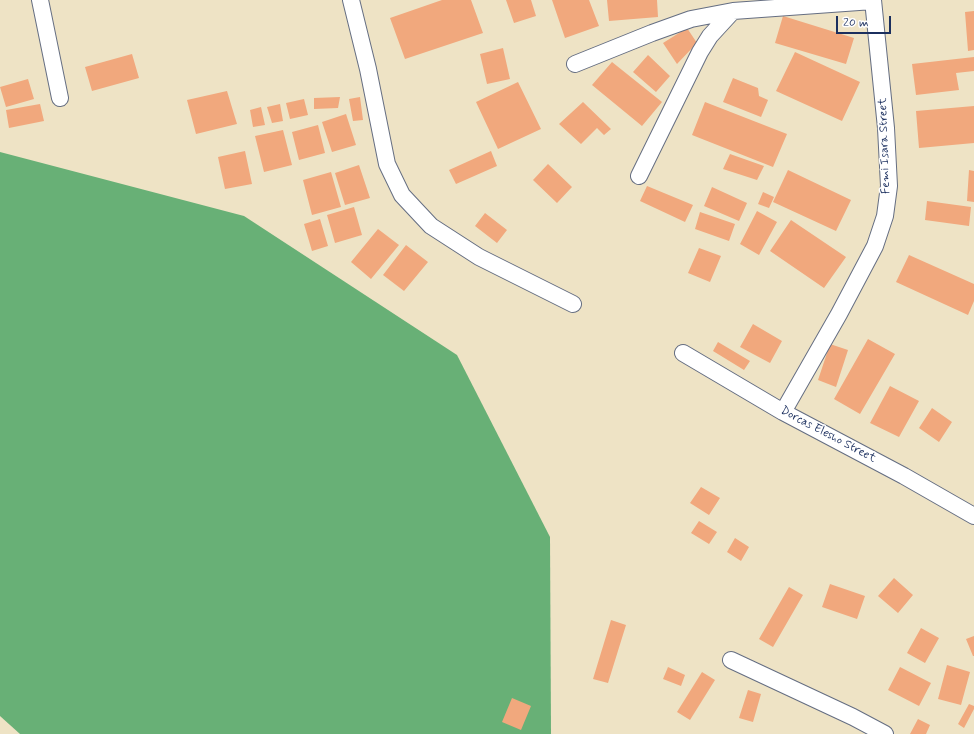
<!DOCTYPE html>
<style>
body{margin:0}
#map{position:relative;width:974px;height:734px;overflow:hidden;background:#eee3c5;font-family:Mynerve,sans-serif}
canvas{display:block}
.scale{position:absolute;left:836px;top:16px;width:55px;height:18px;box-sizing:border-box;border:2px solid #1b2f5e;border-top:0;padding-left:5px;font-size:12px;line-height:14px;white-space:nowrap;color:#1b2f5e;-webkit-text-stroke:3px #fff;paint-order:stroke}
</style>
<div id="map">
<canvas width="974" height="734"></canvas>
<div class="scale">20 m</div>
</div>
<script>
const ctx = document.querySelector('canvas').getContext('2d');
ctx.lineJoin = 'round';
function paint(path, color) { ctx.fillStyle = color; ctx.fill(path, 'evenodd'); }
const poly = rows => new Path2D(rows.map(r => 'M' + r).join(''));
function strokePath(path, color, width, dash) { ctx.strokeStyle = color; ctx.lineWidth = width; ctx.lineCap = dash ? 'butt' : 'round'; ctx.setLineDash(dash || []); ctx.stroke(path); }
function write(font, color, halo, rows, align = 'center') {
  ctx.font = font + ' Mynerve,sans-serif'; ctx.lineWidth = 3; ctx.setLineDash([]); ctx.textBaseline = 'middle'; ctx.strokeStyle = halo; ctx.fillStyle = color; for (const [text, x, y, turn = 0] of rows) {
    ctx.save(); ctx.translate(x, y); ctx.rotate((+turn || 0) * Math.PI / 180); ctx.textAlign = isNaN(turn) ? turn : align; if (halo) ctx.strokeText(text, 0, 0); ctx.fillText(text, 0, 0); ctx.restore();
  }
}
const forest = poly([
 [0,152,244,216,457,355,550,537,551,734,20,734,0,716]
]);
const building = poly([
 [442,0,471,0,483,33,405,59,390,18],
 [506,0,531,0,536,16,514,23],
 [552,0,589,0,599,26,565,38],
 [607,0,657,0,658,17,609,21],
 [974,11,974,50,968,51,965,12],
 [783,16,854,38,846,64,775,43],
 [687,28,697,43,677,64,663,43],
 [503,48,510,79,487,84,480,54],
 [795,52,860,82,842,121,776,91],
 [132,54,139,78,92,91,85,67],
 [648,55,670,76,656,92,633,72],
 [974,57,974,71,956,73,959,90,916,95,912,64],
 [612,62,662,102,642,126,592,85],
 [733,78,758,88,759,96,768,100,761,117,723,102],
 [28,79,34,99,6,107,0,87],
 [518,82,541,129,498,149,476,102],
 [227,91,237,124,196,134,187,100],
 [340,97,338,108,314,109,314,98],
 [360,97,363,120,353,121,349,99],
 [304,99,308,115,290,119,286,103],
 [583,102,611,129,604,135,597,128,581,144,559,124],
 [705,102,787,134,773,167,692,135],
 [40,104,44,121,9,128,6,110],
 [280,104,283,121,272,123,267,107],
 [974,106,974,143,919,148,916,111],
 [261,107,265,125,253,127,250,110],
 [346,114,356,145,332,152,322,122],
 [318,125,325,153,299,160,292,132],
 [283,130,292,165,264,172,255,136],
 [245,151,252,184,225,189,218,157],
 [491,151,497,166,456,184,449,170],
 [730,154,764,166,757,180,723,169],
 [548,164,572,187,557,203,533,180],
 [359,165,370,198,345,205,335,173],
 [788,170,851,200,836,231,773,202],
 [969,170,974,171,974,202,967,201],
 [331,172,341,207,312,215,303,180],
 [647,186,693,205,685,222,640,201],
 [712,187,747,203,739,221,704,206],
 [763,192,774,197,769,208,758,204],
 [927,201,971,207,969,226,925,220],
 [354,207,362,235,335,243,327,215],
 [757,211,777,222,759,255,740,244],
 [700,212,735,224,729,241,695,229],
 [485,213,507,230,497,243,475,226],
 [320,219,328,246,312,251,304,224],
 [791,220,846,257,824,288,770,251],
 [378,229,399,245,371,279,351,262],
 [406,245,428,262,404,291,383,275],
 [699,248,721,256,710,282,688,273],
 [909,255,974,284,974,301,968,315,896,282],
 [753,324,782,341,770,363,740,347],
 [868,339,895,354,860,414,834,399],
 [718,342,750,361,744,370,713,351],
 [830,344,848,350,836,387,818,380],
 [890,386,919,401,899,437,870,423],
 [932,408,952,422,939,442,919,428],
 [701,487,720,498,709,515,690,503],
 [699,521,717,532,709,544,691,533],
 [735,538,749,547,741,561,727,552],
 [894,578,913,595,898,613,878,596],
 [830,584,865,596,857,619,822,607],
 [789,587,803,595,773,647,759,639],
 [611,620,626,625,608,683,593,679],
 [921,628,939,638,925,663,907,653],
 [974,636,974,656,973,656,966,639],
 [947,665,970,672,961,705,938,699],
 [668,667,685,675,681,686,663,679],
 [900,667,931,683,919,706,888,690],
 [702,672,715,680,690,720,677,712],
 [748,690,761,694,753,722,739,718],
 [512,698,531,706,521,730,502,722],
 [969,704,974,706,974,709,964,728,958,724],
 [918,719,930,725,926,734,910,734]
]);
const minor = poly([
 [40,0,60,98],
 [351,0,368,69,387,164,402,195,431,226,479,257,573,304],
 [575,64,652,33,691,19,733,11,873,1],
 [639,176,700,52,710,36,733,11],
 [683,353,783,412,904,476,974,516],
 [783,412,839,314,875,246,885,216,889,186,886,128,873,0],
 [731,660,853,717,885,734]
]);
const streetNames = [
 ["Femi Isara Street",885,146,-92],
 ["Dorcas Elesho Street",828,435,28]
];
paint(forest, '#68b076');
paint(building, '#f1a87d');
strokePath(minor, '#656e82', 18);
strokePath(minor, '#fff', 16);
write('12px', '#1b2f5e', '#fff', streetNames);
</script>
